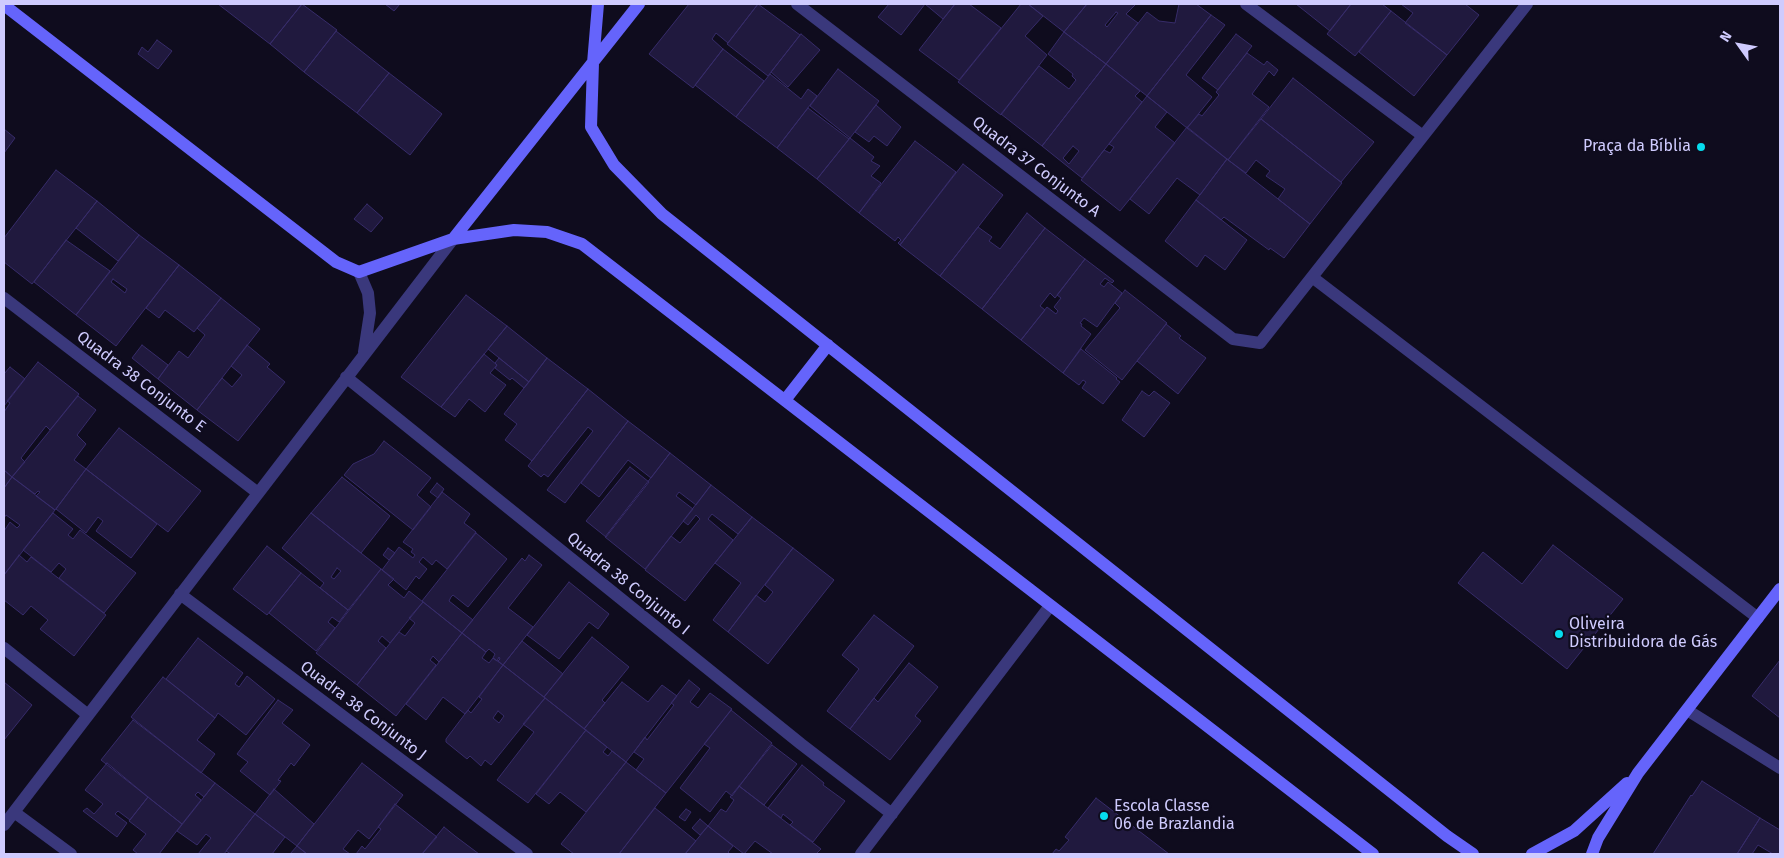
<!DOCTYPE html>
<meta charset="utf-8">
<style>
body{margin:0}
#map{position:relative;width:1784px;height:858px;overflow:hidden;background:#0f0c1e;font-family:"Fira Sans",sans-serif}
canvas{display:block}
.frame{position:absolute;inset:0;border:5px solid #cfcbfe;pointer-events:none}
.north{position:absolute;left:1714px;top:20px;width:50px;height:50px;-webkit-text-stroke:4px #0f0c1e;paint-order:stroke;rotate:302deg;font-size:14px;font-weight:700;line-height:20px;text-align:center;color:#cfcbfe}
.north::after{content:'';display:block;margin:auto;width:18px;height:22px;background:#cfcbfe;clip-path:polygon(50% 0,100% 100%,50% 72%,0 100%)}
</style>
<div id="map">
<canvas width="1784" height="858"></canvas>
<div class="frame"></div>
<div class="north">N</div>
</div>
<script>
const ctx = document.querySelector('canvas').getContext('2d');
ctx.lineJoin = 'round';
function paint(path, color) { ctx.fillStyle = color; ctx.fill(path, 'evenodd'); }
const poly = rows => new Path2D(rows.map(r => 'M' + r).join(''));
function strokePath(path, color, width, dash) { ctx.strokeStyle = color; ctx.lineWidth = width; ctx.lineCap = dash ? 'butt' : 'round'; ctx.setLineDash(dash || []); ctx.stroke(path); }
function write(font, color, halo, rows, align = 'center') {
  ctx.font = font + ' "Fira Sans",sans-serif'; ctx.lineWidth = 4.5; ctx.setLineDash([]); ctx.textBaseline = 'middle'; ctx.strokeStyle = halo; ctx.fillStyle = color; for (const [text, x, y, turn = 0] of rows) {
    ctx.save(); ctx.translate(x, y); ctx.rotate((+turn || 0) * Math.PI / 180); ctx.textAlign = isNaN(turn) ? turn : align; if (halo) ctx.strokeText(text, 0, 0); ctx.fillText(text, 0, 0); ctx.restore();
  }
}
const building = poly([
 [218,4,302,4,270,44,218,4],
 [302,4,337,30,304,72,270,44,302,4],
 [385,4,400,4,394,11,385,4],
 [689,4,758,4,728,43,716,33,712,39,723,49,693,88,649,54,689,4],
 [758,4,800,35,768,76,727,44,758,4],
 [889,4,955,4,943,19,925,4,901,35,878,17,889,4],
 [955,4,969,4,1001,28,959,80,919,50,955,4],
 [1021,4,1028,4,1043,16,1025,36,1047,55,1001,115,958,82,1021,4],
 [1028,4,1087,4,1064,32,1028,4],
 [1087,4,1136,4,1126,14,1138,23,1106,64,1064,32,1087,4],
 [1116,12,1118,13,1107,27,1105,25,1116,12],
 [1179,4,1196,4,1211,15,1147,96,1106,64,1147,12,1159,21,1175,23,1179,4],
 [1296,4,1351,4,1330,31,1296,4],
 [1351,4,1382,4,1391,11,1355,56,1327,34,1351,4],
 [1401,4,1465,4,1479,15,1447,55,1405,23,1413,13,1401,4],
 [1391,11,1447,55,1414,96,1359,52,1391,11],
 [1211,15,1225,25,1186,75,1212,97,1187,128,1147,96,1211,15],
 [336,31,389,73,357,113,304,72,336,31],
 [1064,32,1106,64,1042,146,1001,114,1039,66,1069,89,1076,80,1072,76,1073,74,1048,54,1064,32],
 [801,34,820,50,788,87,771,72,801,34],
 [1236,34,1252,46,1218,90,1202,78,1236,34],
 [157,40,172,51,158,69,138,54,142,47,148,52,157,40],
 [723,49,764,81,736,117,695,85,723,49],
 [1247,53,1264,65,1267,61,1278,70,1274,76,1269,71,1252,94,1269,107,1228,160,1187,128,1199,114,1202,116,1219,95,1216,92,1247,53],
 [1106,64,1140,91,1135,96,1142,102,1082,178,1042,146,1106,64],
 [1073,146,1079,151,1069,164,1063,158,1073,146],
 [838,69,879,101,850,138,810,106,838,69],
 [389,73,442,114,410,155,357,113,389,73],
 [770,74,801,99,808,89,817,96,777,148,736,117,770,74],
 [1293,78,1374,142,1341,182,1261,119,1293,78],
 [1147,96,1167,112,1155,127,1175,143,1120,211,1081,180,1104,150,1110,153,1114,147,1109,144,1147,96],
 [876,105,901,127,887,146,874,136,869,142,855,132,876,105],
 [808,108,849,139,817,179,777,148,808,108],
 [1261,119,1342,183,1310,224,1278,199,1285,189,1266,176,1270,171,1256,160,1246,173,1228,160,1261,119],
 [1187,127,1227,159,1200,195,1177,178,1149,214,1130,199,1187,127],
 [4,129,15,138,4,153,4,129],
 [850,138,874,157,871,161,880,166,871,176,881,183,859,213,817,179,850,138],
 [915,141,956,172,900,245,898,243,901,240,898,237,895,241,859,213,915,141],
 [1227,159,1310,224,1284,258,1270,248,1269,250,1224,217,1221,220,1196,200,1227,159],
 [963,164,1003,195,940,276,900,245,963,164],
 [56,170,97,201,32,284,4,262,4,238,56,170],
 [1196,200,1247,240,1225,270,1205,255,1197,267,1165,241,1196,200],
 [97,201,139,235,118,261,76,228,97,201],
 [367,204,383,218,371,232,354,219,367,204],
 [1027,213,1045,228,982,309,940,276,978,227,992,237,989,241,1000,249,1027,213],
 [1045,228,1085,259,1055,298,1050,293,1040,306,1045,310,1021,340,982,309,1045,228],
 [139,235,179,265,116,346,76,315,139,235],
 [113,279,127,289,125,293,111,282,113,279],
 [66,240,110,271,76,315,34,282,66,240],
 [1085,259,1114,281,1112,283,1105,278,1100,284,1104,287,1108,282,1122,293,1097,327,1084,318,1080,323,1082,324,1081,326,1091,334,1063,373,1021,340,1047,307,1056,314,1058,311,1054,307,1061,298,1057,295,1085,259],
 [179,265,221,298,194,332,165,310,159,318,146,308,179,265],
 [1125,290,1167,323,1122,380,1085,350,1120,308,1115,303,1125,290],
 [466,295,507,326,441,407,401,377,466,295],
 [221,298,260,329,197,410,158,379,179,351,188,358,205,335,197,328,221,298],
 [1166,324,1181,336,1179,338,1206,358,1178,394,1137,361,1166,324],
 [507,326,547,358,529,382,488,349,507,326],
 [142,345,168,365,158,379,132,358,142,345],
 [247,345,270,364,267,367,285,382,238,441,197,410,222,378,232,387,242,375,231,366,247,345],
 [1081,349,1117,378,1116,379,1120,382,1103,404,1082,388,1086,382,1083,380,1079,385,1063,373,1081,349],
 [484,354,497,365,490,373,506,385,485,412,469,399,455,417,441,407,484,354],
 [499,358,529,382,524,388,512,378,510,380,495,368,497,365,495,363,499,358],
 [547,358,588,389,532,461,505,440,517,424,504,414,547,358],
 [38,362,79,394,50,430,46,426,21,458,25,462,12,477,4,470,4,412,10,403,7,401,38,362],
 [10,367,25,379,4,406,4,374,10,367],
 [588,389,628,421,565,503,547,490,593,431,588,427,548,477,544,474,541,477,528,466,588,389],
 [1142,391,1149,396,1154,391,1170,403,1144,437,1122,420,1142,391],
 [78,396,96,410,77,435,86,444,74,460,86,469,55,510,36,496,40,492,38,491,35,494,12,477,78,396],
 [628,421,670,453,651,478,628,460,599,497,581,483,628,421],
 [119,428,201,491,168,532,86,469,119,428],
 [384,441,431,478,417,495,431,507,413,530,344,475,353,464,374,454,384,441],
 [670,453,711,485,696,505,679,492,676,496,693,509,645,569,605,537,670,453],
 [630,467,649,482,606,537,586,521,630,467],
 [86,469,157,524,131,558,96,531,103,521,98,517,86,533,56,509,86,469],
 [4,470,12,477,4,488,4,470],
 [12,477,55,510,4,575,4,531,10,522,17,528,20,525,6,515,4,518,4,488,12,477],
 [342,477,390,516,361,553,311,513,342,477],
 [437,483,444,489,438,498,430,492,437,483],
 [711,485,752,517,738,534,712,514,708,519,733,540,685,601,645,570,671,536,680,543,700,519,696,515,688,525,683,521,711,485],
 [442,492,470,514,464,523,476,532,447,569,436,560,432,565,423,557,419,562,427,569,419,579,416,576,406,590,382,570,399,547,413,558,415,555,411,552,413,549,403,542,442,492],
 [53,513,73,529,68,535,73,539,80,530,136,573,104,613,59,578,66,569,59,563,51,572,23,550,53,513],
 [311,513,381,569,348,610,320,588,324,583,282,548,311,513],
 [337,568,341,571,334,579,331,577,337,568],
 [752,517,793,548,728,632,713,620,741,583,715,563,752,517],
 [476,533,507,559,468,607,453,595,451,597,449,601,473,620,462,633,422,601,476,533],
 [1553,545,1623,599,1567,669,1458,583,1483,552,1522,584,1553,545],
 [267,546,301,573,267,615,233,589,267,546],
 [388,548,395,553,389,560,383,555,388,548],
 [793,548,834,580,768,664,728,632,756,595,765,602,773,592,765,585,793,548],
 [19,555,27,562,31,557,106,615,74,656,40,629,48,620,31,606,23,615,4,600,4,575,19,555],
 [529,555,542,565,508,608,533,627,503,665,498,661,500,659,499,657,497,661,493,658,495,654,489,649,486,652,462,633,522,558,525,561,529,555],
 [381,569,394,579,388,585,404,598,409,591,423,602,390,643,382,636,378,641,386,648,357,685,316,653,381,569],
 [301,573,348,610,339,622,332,617,328,622,335,628,316,651,269,613,301,573],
 [569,582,609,614,598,629,589,622,559,659,527,635,569,582],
 [423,602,462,633,439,662,433,656,430,660,436,665,396,716,357,685,399,632,405,636,415,623,409,618,423,602],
 [874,615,914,646,850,729,827,711,859,669,842,655,874,615],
 [462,633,486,652,482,658,489,663,493,658,503,665,465,714,443,697,426,720,406,704,462,633],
 [592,637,629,667,602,700,605,703,584,729,544,697,592,637],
 [198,638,243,673,235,684,239,687,247,676,275,699,246,735,218,713,215,718,166,679,198,638],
 [522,641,563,674,544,697,503,665,522,641],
 [1780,660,1780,718,1752,696,1780,660],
 [909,663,938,687,915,716,921,721,890,760,850,729,874,698,878,702,909,663],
 [503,665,545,698,491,765,485,760,481,766,470,756,467,759,446,742,446,739,468,710,471,713,482,699,479,697,503,665],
 [498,711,504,716,499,723,493,718,498,711],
 [163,677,215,718,197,740,215,754,201,773,131,717,163,677],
 [689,680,700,689,690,702,698,708,710,693,732,709,666,793,636,770,644,759,634,752,645,737,647,740,674,705,671,703,689,680],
 [4,682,32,705,4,740,4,682],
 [622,682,648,702,662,685,677,696,626,762,584,729,622,682],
 [545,698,586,730,528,803,497,780,534,732,523,724,545,698],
 [278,700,293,710,282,723,310,745,294,766,291,763,278,780,281,781,270,795,240,771,248,762,237,754,278,700],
 [731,710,772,743,732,796,726,791,710,812,680,788,710,748,704,744,731,710],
 [133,720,215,783,204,797,198,792,195,795,201,800,182,824,101,760,133,720],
 [586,730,607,747,603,752,608,756,612,751,626,762,586,812,560,792,549,804,536,794,586,730],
 [772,745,797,764,764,805,739,786,772,745],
 [626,762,666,793,619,854,574,854,561,844,626,762],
 [107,763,148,797,130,820,118,811,115,814,127,823,117,837,83,811,87,808,94,814,103,804,85,790,107,763],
 [362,763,403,795,369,839,358,830,343,849,350,854,307,854,297,846,362,763],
 [802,765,824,783,823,785,845,801,813,842,790,825,793,822,783,814,781,818,768,808,802,765],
 [1702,781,1760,818,1737,854,1653,854,1691,795,1692,796,1702,781],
 [215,783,255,814,224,854,198,854,211,838,206,834,197,845,177,831,215,783],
 [739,786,821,849,816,854,773,854,755,841,744,854,708,826,721,809,726,812,734,800,730,797,739,786],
 [274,789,314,824,297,846,255,814,274,789],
 [148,797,182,824,159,854,138,854,133,850,146,834,129,821,148,797],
 [1096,798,1169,854,1052,854,1056,849,1059,851,1069,840,1065,837,1096,798],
 [395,804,437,837,422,854,356,854,362,846,365,849,381,829,378,827,395,804],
 [655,808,696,841,685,854,619,854,655,808],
 [686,809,691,812,685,821,679,817,686,809],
 [255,814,285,837,272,854,231,854,226,851,255,814],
 [1760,818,1780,830,1780,854,1773,854,1758,845,1752,854,1737,854,1760,818],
 [700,819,708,826,700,835,692,828,700,819],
 [708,826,733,846,728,852,730,854,685,854,708,826],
 [444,827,455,836,479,854,422,854,444,827],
 [297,846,307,854,290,854,297,846]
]);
const street = poly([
 [797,4,1233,339,1260,343,1527,4],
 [1246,4,1423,136],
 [359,272,368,293,370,313,364,352],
 [1312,277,1758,618],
 [4,298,258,493],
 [346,377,801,744,892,814],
 [180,594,527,854],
 [4,648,88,715],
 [1687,710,1780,768],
 [14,812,71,854],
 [4,825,453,239],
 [861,854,1050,606]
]);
const secondary = poly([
 [598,4,593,63,591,127,614,165,662,214,1447,836,1473,854],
 [4,5,336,262,359,272,453,239,514,230,547,232,582,244,1373,854],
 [453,239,639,4],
 [785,400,828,345],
 [1532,854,1574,831,1627,783],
 [1592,854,1598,838,1638,773,1780,589]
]);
const markers = [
 [1701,147,5,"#06dcee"],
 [1559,634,5,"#06dcee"],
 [1104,816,5,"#06dcee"]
];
const poiNames = [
 ["Praça da Bíblia",1691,147,"right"],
 ["Oliveira",1569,625],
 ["Distribuidora de Gás",1569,643],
 ["Escola Classe",1114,807],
 ["06 de Brazlandia",1114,825]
];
const streetNames = [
 ["Quadra 37 Conjunto A",1036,167,37],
 ["Quadra 38 Conjunto E",141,382,37],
 ["Quadra 38 Conjunto I",628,584,39],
 ["Quadra 38 Conjunto J",363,711,37]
];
paint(building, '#20193e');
strokePath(building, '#372c6a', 1);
strokePath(street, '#3a387c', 12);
strokePath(secondary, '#6564fb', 12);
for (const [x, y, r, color] of markers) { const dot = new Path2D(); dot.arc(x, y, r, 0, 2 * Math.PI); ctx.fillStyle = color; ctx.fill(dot); strokePath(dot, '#0f0c1e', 2); }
write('16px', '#cfcbfe', '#0f0c1e', poiNames, 'left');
write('16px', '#cfcbfe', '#0f0c1e', streetNames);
</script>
